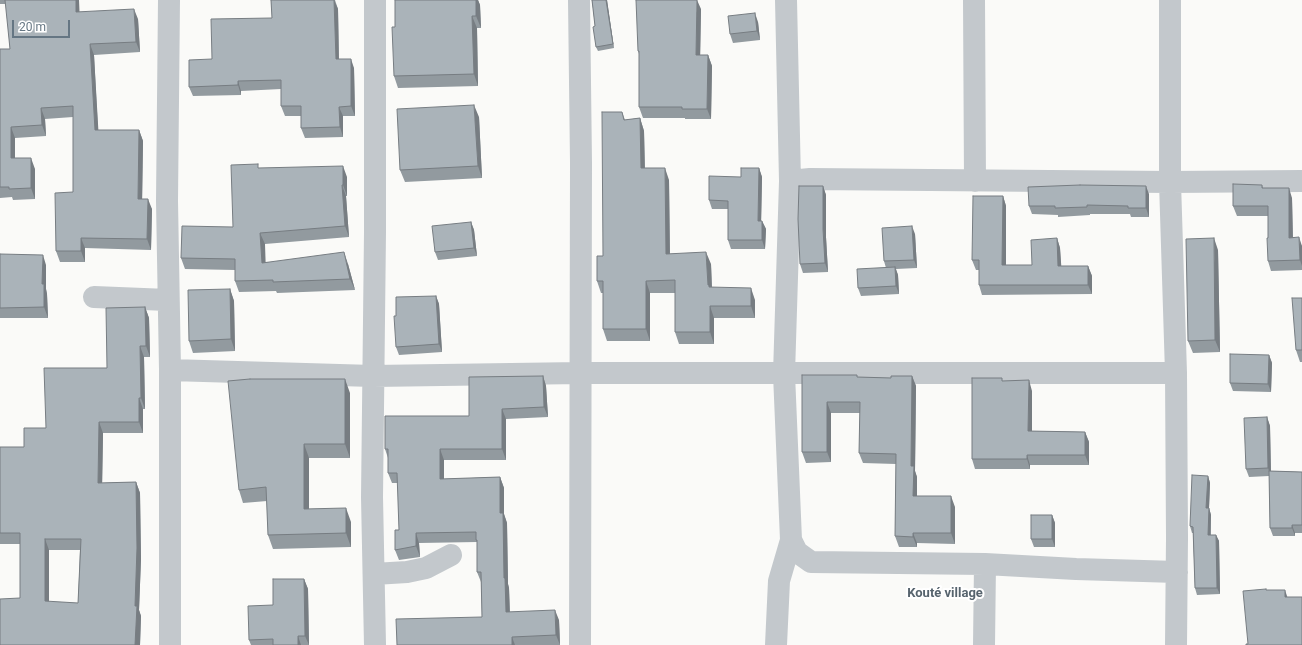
<!DOCTYPE html>
<meta charset="utf-8">
<style>
body{margin:0}
#map{position:relative;width:1302px;height:645px;overflow:hidden;background:#fafaf8;font-family:Roboto,sans-serif}
canvas{display:block}
.scale{position:absolute;left:12px;top:20px;width:58px;height:18px;box-sizing:border-box;border:2px solid #657683;border-top:0;padding-left:5px;font-size:12px;line-height:14px;white-space:nowrap;color:#657683;-webkit-text-stroke:3px #fff;paint-order:stroke}
</style>
<div id="map">
<canvas width="1302" height="645"></canvas>
<div class="scale">20 m</div>
</div>
<script>
const ctx = document.querySelector('canvas').getContext('2d');
ctx.lineJoin = 'round';
const poly = rows => new Path2D(rows.map(r => 'M' + r).join(''));
function strokePath(path, color, width, dash) { ctx.strokeStyle = color; ctx.lineWidth = width; ctx.lineCap = dash ? 'butt' : 'round'; ctx.setLineDash(dash || []); ctx.stroke(path); }
function paint(path, color) { ctx.fillStyle = color; ctx.fill(path, 'evenodd'); }
function write(font, color, halo, rows, align = 'center') {
  ctx.font = font + ' Roboto,sans-serif'; ctx.lineWidth = 4; ctx.setLineDash([]); ctx.textBaseline = 'middle'; ctx.strokeStyle = halo; ctx.fillStyle = color; for (const [text, x, y, turn = 0] of rows) {
    ctx.save(); ctx.translate(x, y); ctx.rotate((+turn || 0) * Math.PI / 180); ctx.textAlign = isNaN(turn) ? turn : align; if (halo) ctx.strokeText(text, 0, 0); ctx.fillText(text, 0, 0); ctx.restore();
  }
}
const minor = poly([
 [169,0,167,201,170,370,170,645],
 [579,0,581,163,580,645],
 [786,0,790,181],
 [974,0,975,181],
 [1170,0,1170,182,1176,373,1177,538,1176,645],
 [94,297,168,300],
 [170,370,373,376,580,373,1176,373],
 [1177,572,1076,569,985,564,811,562,797,552,791,540,784,374,790,181,810,179,1170,182,1302,181],
 [374,574,407,572,426,568,451,555],
 [375,645,372,497,375,232,375,0],
 [776,645,779,581,791,540],
 [984,645,985,564]
]);
const wall = poly([
 [0,0,79,0,79,12,138,19,140,52,94,55,98,130,139,130,143,141,142,199,152,209,151,250,85,248,85,262,60,262,56,251,73,192,73,117,45,119,46,136,15,138,15,158,35,169,35,199,13,200,12,197,0,198,0,49,10,49,6,4,0,4],
 [271,0,335,0,338,9,339,59,354,68,355,116,343,116,343,137,305,138,301,128,301,116,285,116,281,106,281,89,241,91,241,95,193,96,189,87,212,59,272,18],
 [395,0,478,0,480,5,481,28,477,28,478,86,398,88,394,76,395,27],
 [592,0,607,0,614,48,598,51,596,47,595,26],
 [701,9,700,55,708,55,712,66,711,119,685,119,685,118,643,118,639,107,639,54,638,51],
 [758,22,760,40,733,43,730,34],
 [622,112,625,120,640,118,644,131,645,168,669,180,670,254,711,264,712,287,755,300,755,318,714,318,714,344,679,344,675,332,675,293,650,293,650,341,607,341,603,329,603,293,601,293,597,281,603,256],
 [479,117,482,178,405,182,400,170],
 [259,168,347,177,347,196,346,196,349,237,265,244,265,262,348,264,355,290,277,293,276,291,239,292,235,281,235,270,185,269,181,258,233,227],
 [759,168,762,177,761,221,762,221,766,229,765,249,731,249,728,240,728,209,712,209,709,200,741,177],
 [1262,185,1263,188,1292,198,1293,237,1302,246,1302,270,1271,271,1268,261,1268,216,1237,216,1233,206],
 [823,186,826,195,826,237,828,272,803,273,800,264],
 [1149,194,1149,217,1131,217,1130,214,1090,214,1090,215,1058,217,1058,215,1032,214,1029,206],
 [1003,196,1006,206,1006,265,1032,265,1057,238,1060,248,1061,266,1088,266,1092,276,1092,294,982,295,979,285,979,270,976,270,972,260],
 [471,222,474,230,477,256,438,260,435,252],
 [915,234,917,268,896,269,898,275,899,294,861,296,858,288,886,268,884,261],
 [1218,250,1220,352,1193,353,1188,341],
 [0,254,46,265,46,289,47,294,48,318,0,318],
 [230,289,234,301,235,351,193,353,189,341],
 [436,296,439,304,442,352,399,355,396,347],
 [1302,298,1302,362,1300,362,1296,350],
 [145,307,149,318,150,357,144,357,145,409,143,409,143,433,103,433,102,483,136,482,140,493,141,559,139,610,141,616,140,645,0,645,20,598,20,544,0,544,0,447,24,447,46,428,107,368],
 [49,550,80,550,78,603,49,602],
 [1269,355,1272,363,1271,392,1233,391,1230,383],
 [802,375,857,375,857,377,891,378,912,376,916,386,915,471,917,477,917,496,955,507,955,544,917,543,917,547,899,547,895,536,896,464,863,463,859,453,860,413,831,413,831,462,806,463,802,452],
 [543,376,546,386,548,417,506,419,506,460,444,460,444,479,500,477,504,488,504,514,507,523,508,584,509,588,510,612,559,620,560,645,397,645,482,617,481,582,477,572,477,542,419,543,420,557,399,560,395,550,399,530,398,483,392,483,388,473,388,458,385,449,469,416],
 [1003,381,1032,391,1032,431,1085,432,1089,442,1089,465,1030,465,1030,469,975,469,972,459],
 [350,393,350,458,309,458,309,509,351,522,351,547,273,549,268,535,267,501,243,503,239,490],
 [1267,417,1270,426,1271,471,1302,472,1302,533,1295,533,1295,536,1273,536,1270,528,1269,476,1249,477,1246,469],
 [1208,476,1210,483,1209,508,1211,515,1211,535,1216,535,1219,541,1220,594,1197,595,1195,588,1193,533,1192,533,1190,526],
 [1052,515,1055,523,1055,547,1034,547,1031,539],
 [304,579,308,589,309,645,251,645,249,640,273,605]
]);
const shadedWall = poly([
 [76,0,79,0,80,23,76,12],
 [334,0,338,9,339,69,336,59],
 [476,0,478,0,480,5,481,28,476,16],
 [606,0,607,0,614,48,613,44],
 [697,0,701,9,700,66,696,55],
 [134,9,138,19,140,52,136,42],
 [755,13,758,22,760,40,757,31],
 [472,16,477,28,478,86,474,74],
 [90,44,94,55,99,141,95,130],
 [708,55,712,66,711,119,707,109],
 [351,59,354,68,355,116,351,106],
 [238,81,241,91,241,95,238,85],
 [474,105,479,117,482,178,478,166],
 [339,107,343,116,343,137,340,127],
 [41,108,45,119,46,136,42,125],
 [640,118,644,131,645,180,641,168],
 [11,127,15,138,15,169,11,158],
 [139,130,143,141,142,209,138,199],
 [31,158,35,169,35,199,31,188],
 [343,166,347,177,347,196,343,185],
 [665,168,669,180,670,267,666,254],
 [759,168,762,177,761,229,758,221],
 [342,185,346,196,349,237,345,226],
 [823,186,826,195,826,237,828,272,825,263,823,229],
 [1146,186,1149,194,1149,217,1146,208],
 [1289,188,1292,198,1293,248,1289,238],
 [1003,196,1006,206,1006,275,1002,265],
 [148,199,152,209,151,250,147,239],
 [762,221,766,229,765,249,762,240],
 [471,222,474,230,477,256,474,248],
 [912,226,915,234,917,268,914,260],
 [260,233,265,244,266,274,262,263],
 [1299,237,1302,246,1302,266,1300,260],
 [81,238,85,248,85,262,81,251],
 [1057,238,1060,248,1062,276,1058,266],
 [1214,238,1218,250,1220,352,1215,340],
 [344,252,348,264,355,290,350,279],
 [706,252,711,264,712,293,708,285],
 [43,255,46,265,46,289,47,294,48,318,44,307,42,284],
 [1088,266,1092,276,1092,294,1088,285],
 [895,267,898,275,899,294,896,286],
 [646,281,650,293,650,341,646,329],
 [751,288,755,300,755,318,751,306],
 [230,289,234,301,235,351,231,339],
 [436,296,439,304,442,352,439,344],
 [710,306,714,318,714,344,710,332],
 [145,307,149,318,150,357,146,346],
 [140,346,144,357,145,409,141,398],
 [1269,355,1272,363,1271,392,1268,384],
 [543,376,546,386,548,417,544,407],
 [912,376,916,386,915,471,917,477,917,506,913,496,911,466],
 [345,379,350,393,350,458,345,444],
 [1029,380,1032,391,1032,441,1028,431],
 [139,398,143,409,143,433,139,422],
 [827,402,831,413,831,462,827,452],
 [502,409,506,419,506,460,502,449],
 [1267,417,1270,426,1271,476,1268,468],
 [99,422,103,433,102,494,98,483],
 [1085,432,1089,442,1089,465,1085,455],
 [304,444,309,458,309,523,304,509],
 [440,449,444,460,444,489,440,479],
 [1027,455,1030,465,1030,469,1027,459],
 [1208,476,1210,483,1209,508,1211,515,1210,542,1208,535,1206,508],
 [500,477,504,488,504,514,507,523,508,584,509,588,510,622,506,612,500,513],
 [136,482,140,493,141,559,139,610,141,616,140,645,135,645,135,606],
 [951,496,955,507,955,544,951,533],
 [346,508,351,522,351,547,346,533],
 [1052,515,1055,523,1055,547,1052,539],
 [1292,525,1295,533,1295,536,1292,528],
 [416,533,419,543,420,557,416,546],
 [913,533,917,543,917,547,913,537],
 [1216,535,1219,541,1220,594,1217,588],
 [45,539,49,550,49,612,45,601],
 [304,579,308,589,309,645,305,636],
 [1285,590,1288,599,1285,597],
 [555,610,559,620,560,645,556,635],
 [298,636,301,645,298,645],
 [512,637,515,645,512,645]
]);
const building = poly([
 [5,0,76,0,76,12,134,9,136,42,90,44,95,130,139,130,138,199,148,199,147,239,81,238,81,251,56,251,55,193,73,192,73,106,41,108,42,125,11,127,11,158,31,158,31,188,9,189,9,187,0,187,0,49,10,49,5,0],
 [271,0,334,0,336,59,351,59,351,106,339,107,340,127,301,128,301,106,281,106,281,80,238,81,238,85,189,87,189,60,212,59,211,19,272,18,271,0],
 [395,0,476,0,476,16,472,16,474,74,394,76,392,27,395,27,395,0],
 [592,0,606,0,613,44,596,47,593,27,595,26,592,0],
 [636,0,697,0,696,55,708,55,707,109,682,109,682,107,639,107,639,51,638,51,636,0],
 [755,13,757,31,730,34,728,16,755,13],
 [474,105,478,166,400,170,397,109,474,105],
 [602,112,622,112,624,120,640,118,641,168,665,168,666,254,706,252,708,285,709,285,709,287,751,288,751,306,710,306,710,332,675,332,675,280,646,281,646,329,603,329,603,281,597,281,597,256,603,256,602,112],
 [258,164,258,168,343,166,343,185,342,185,345,226,260,233,262,263,344,252,350,279,273,282,273,280,235,281,235,259,181,258,182,226,233,227,231,165,258,164],
 [741,168,759,168,758,221,762,221,762,240,728,240,728,201,709,200,709,176,741,177,741,168],
 [1233,184,1262,185,1262,188,1289,188,1289,238,1299,237,1300,260,1268,261,1267,238,1268,238,1268,206,1233,206,1233,184],
 [1080,185,1146,186,1146,208,1128,208,1128,206,1087,205,1087,207,1055,208,1055,206,1029,206,1028,187,1080,185],
 [799,186,823,186,823,229,825,263,800,264,798,219,799,186],
 [973,196,1003,196,1002,265,1032,265,1031,240,1057,238,1058,266,1088,266,1088,285,979,285,979,260,972,260,973,196],
 [471,222,474,248,435,252,432,226,471,222],
 [912,226,914,260,884,261,882,228,912,226],
 [1214,238,1215,340,1188,341,1186,239,1214,238],
 [0,254,43,255,42,284,44,284,44,307,0,308,0,254],
 [895,267,896,286,858,288,857,269,895,267],
 [230,289,231,339,189,341,188,290,230,289],
 [436,296,439,344,396,347,394,316,396,316,396,297,436,296],
 [1292,298,1302,298,1302,350,1296,350,1292,298],
 [145,307,146,346,140,346,141,398,139,398,139,422,99,422,98,483,136,482,137,548,135,606,137,606,135,645,0,645,0,599,20,598,20,533,0,533,0,447,24,447,24,428,46,428,44,368,107,368,106,308,145,307],
 [45,539,81,539,78,603,45,601,45,539],
 [1230,354,1269,355,1268,384,1230,383,1230,354],
 [802,375,857,375,857,377,891,378,891,376,912,376,911,466,914,466,913,496,951,496,951,533,913,533,913,537,895,536,896,454,859,453,860,402,827,402,827,452,802,452,802,375],
 [543,376,544,407,502,409,502,449,440,449,440,479,500,477,500,513,503,513,504,578,505,578,506,612,555,610,556,635,512,637,512,645,397,645,396,619,482,617,481,572,477,572,477,540,476,540,476,532,416,533,416,546,395,550,395,530,399,530,397,473,388,473,388,449,385,449,385,416,469,416,469,377,543,376],
 [972,378,1002,378,1002,381,1029,380,1028,431,1085,432,1085,455,1027,455,1027,459,972,459,972,378],
 [250,379,345,379,345,444,304,444,304,509,346,508,346,533,268,535,266,487,239,490,228,381,250,379],
 [1267,417,1268,468,1246,469,1244,418,1267,417],
 [1269,471,1302,472,1302,525,1292,525,1292,528,1270,528,1269,471],
 [1192,475,1208,476,1206,508,1209,508,1208,535,1216,535,1217,588,1195,588,1193,527,1190,526,1192,475],
 [1031,515,1052,515,1052,539,1031,539,1031,515],
 [273,579,304,579,305,636,298,636,298,645,273,645,273,639,249,640,248,606,273,605,273,579],
 [1266,589,1266,590,1285,590,1285,597,1302,597,1302,645,1246,645,1246,644,1248,644,1243,591,1266,589]
]);
const neighbourhoodNames = [
 ["Kouté village",945,594]
];
strokePath(minor, '#c3c8cc', 22);
paint(wall, '#929a9f');
paint(shadedWall, '#777d82');
paint(building, '#aab3b9');
strokePath(building, '#777d82', 1);
write('bold 13px', '#57646e', '#fff', neighbourhoodNames);
</script>
